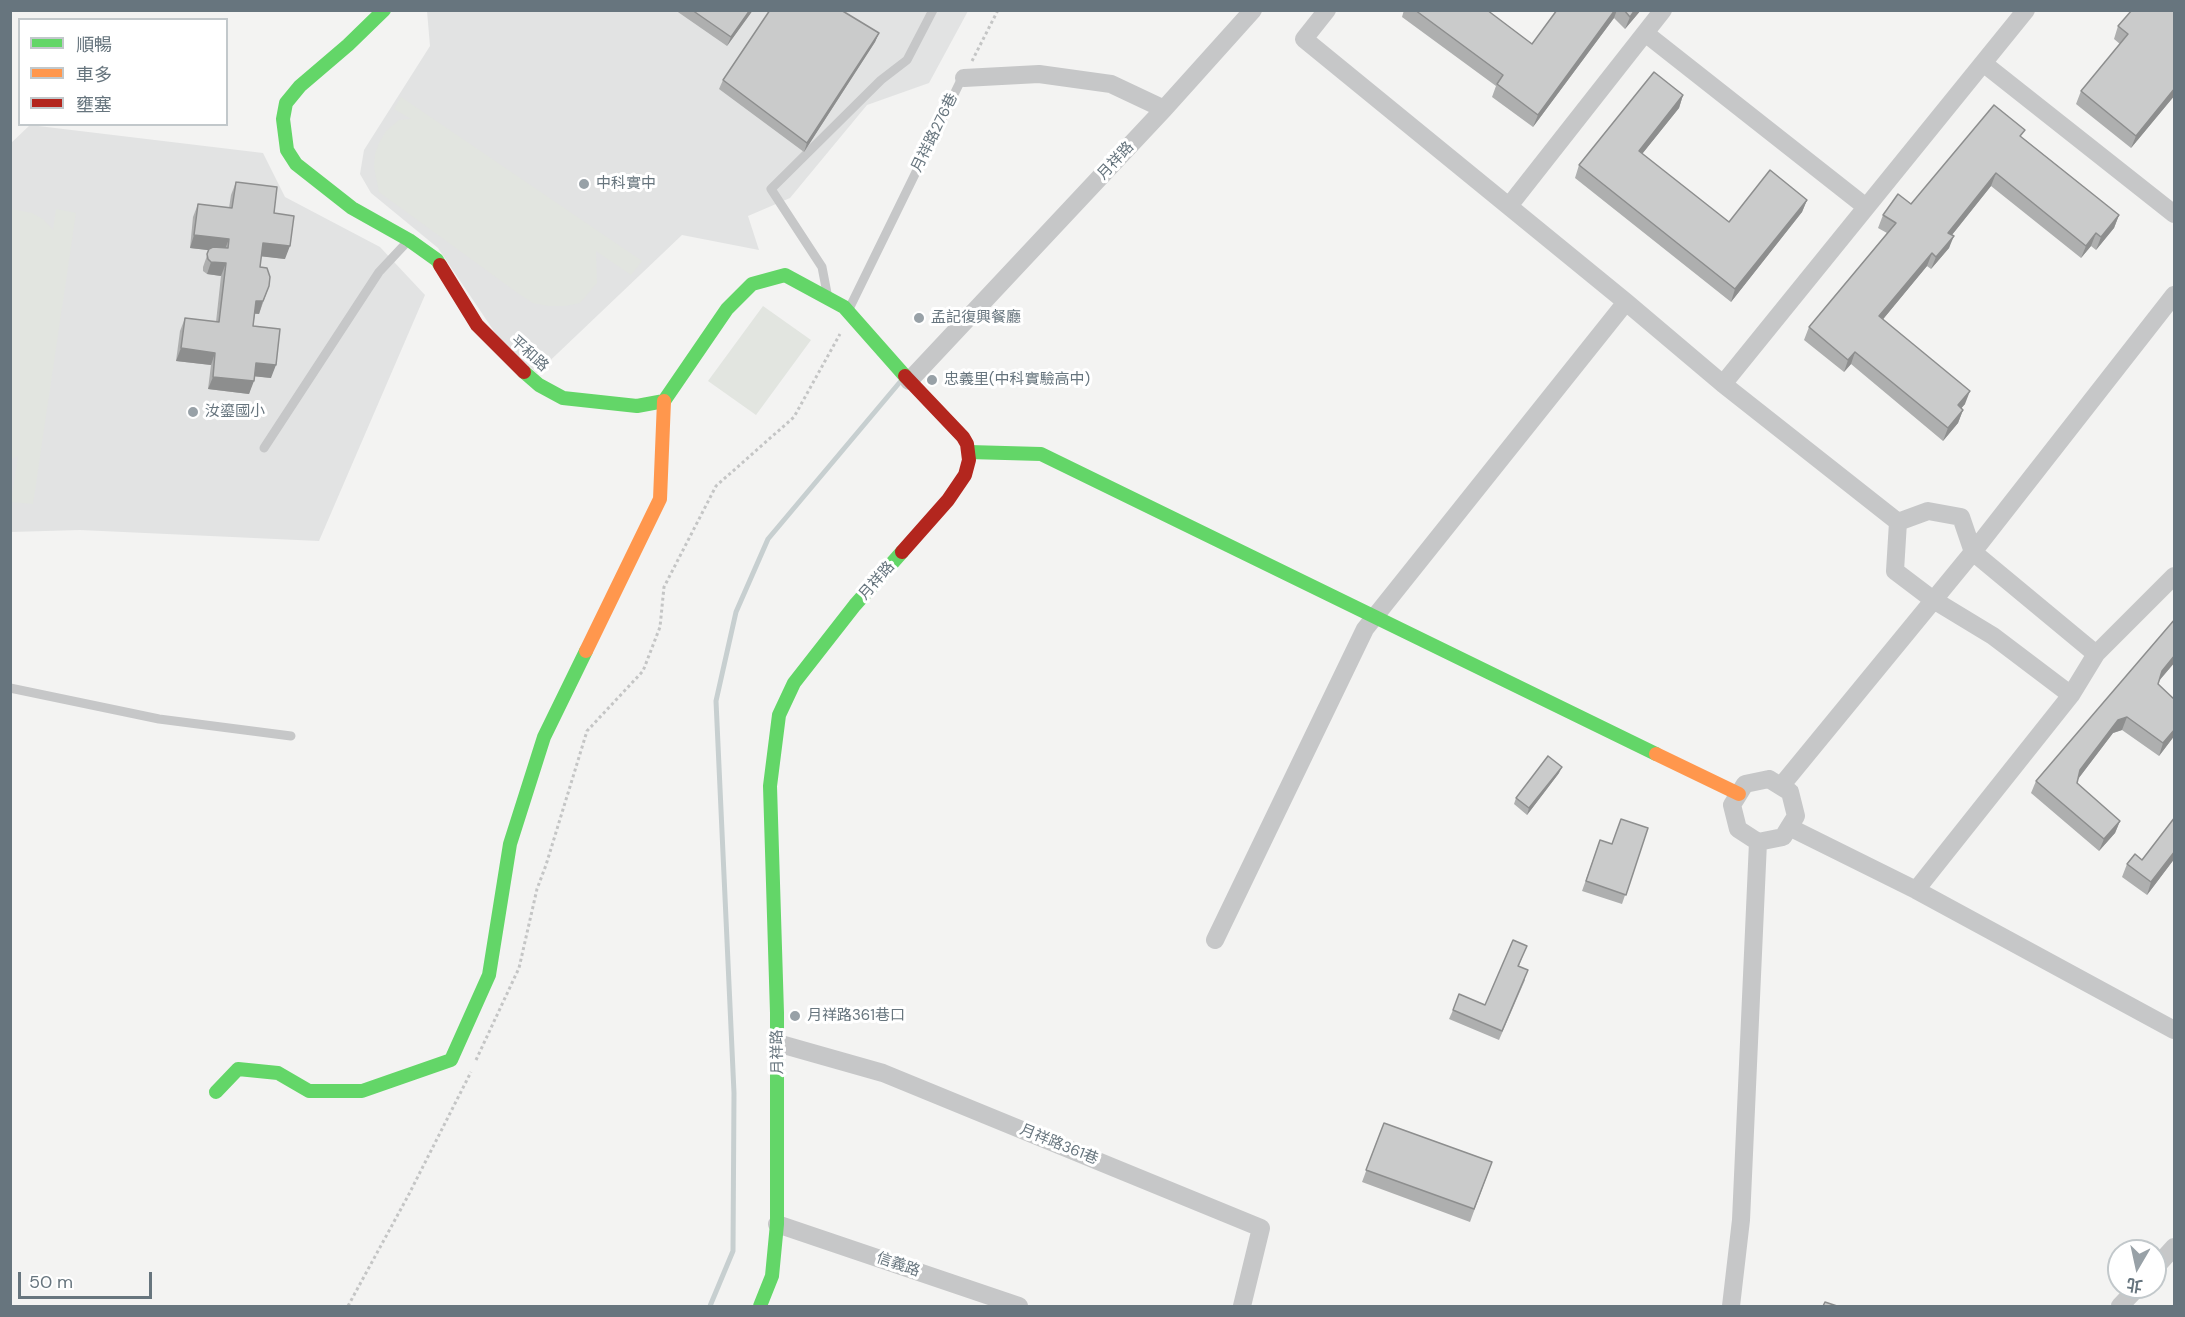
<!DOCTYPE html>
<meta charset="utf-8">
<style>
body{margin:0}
#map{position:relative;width:2185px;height:1317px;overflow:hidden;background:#f3f3f2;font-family:"DM Sans","Noto Sans TC",sans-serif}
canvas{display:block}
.frame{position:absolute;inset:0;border:12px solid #67757e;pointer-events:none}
.legend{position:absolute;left:18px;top:18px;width:210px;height:108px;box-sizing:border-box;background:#fff;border:2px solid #c2c8cb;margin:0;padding:8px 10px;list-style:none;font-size:18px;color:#67757e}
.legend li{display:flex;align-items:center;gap:12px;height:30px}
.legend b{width:30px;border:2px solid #c2c8cb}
.north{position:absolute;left:2107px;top:1239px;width:60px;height:60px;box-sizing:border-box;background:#fff;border:2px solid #c2c8cb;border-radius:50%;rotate:189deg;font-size:16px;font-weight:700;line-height:24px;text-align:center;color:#67757e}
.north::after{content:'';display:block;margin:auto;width:21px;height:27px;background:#98a1a7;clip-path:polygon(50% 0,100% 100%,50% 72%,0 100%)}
.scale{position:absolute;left:18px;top:1272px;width:134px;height:27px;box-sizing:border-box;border:3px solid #67757e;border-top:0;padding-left:8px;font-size:18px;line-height:21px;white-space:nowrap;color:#67757e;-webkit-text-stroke:4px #fff;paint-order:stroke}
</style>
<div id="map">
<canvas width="2185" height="1317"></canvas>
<div class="frame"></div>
<ul class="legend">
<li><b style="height:8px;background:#63d668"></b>順暢</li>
<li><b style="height:8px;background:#ff974d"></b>車多</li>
<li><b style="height:8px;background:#b3261e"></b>壅塞</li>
</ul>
<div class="north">北</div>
<div class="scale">50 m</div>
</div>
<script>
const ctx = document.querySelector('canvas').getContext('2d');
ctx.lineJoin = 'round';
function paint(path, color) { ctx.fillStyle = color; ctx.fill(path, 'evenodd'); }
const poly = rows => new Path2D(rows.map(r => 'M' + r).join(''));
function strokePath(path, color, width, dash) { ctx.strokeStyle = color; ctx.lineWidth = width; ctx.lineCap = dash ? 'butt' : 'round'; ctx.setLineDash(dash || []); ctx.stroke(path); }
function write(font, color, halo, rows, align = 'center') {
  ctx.font = font + ' "DM Sans","Noto Sans TC",sans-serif'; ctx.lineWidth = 6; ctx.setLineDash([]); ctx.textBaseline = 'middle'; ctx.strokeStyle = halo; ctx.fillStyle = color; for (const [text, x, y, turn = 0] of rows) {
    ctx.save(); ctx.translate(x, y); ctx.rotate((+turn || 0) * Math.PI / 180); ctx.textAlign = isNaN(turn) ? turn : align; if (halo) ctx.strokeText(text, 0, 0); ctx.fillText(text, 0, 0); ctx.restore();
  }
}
const built = poly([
 [427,11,968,11,929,83,867,105,790,198,748,216,759,250,682,235,537,373,504,346,438,248,371,193,360,174,364,150,430,46],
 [30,125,263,153,285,197,380,247,425,295,319,541,80,530,11,532,10,144]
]);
const green = poly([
 [401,97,642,261,631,275,596,251,597,283,580,303,565,306,549,306,533,303,519,294,379,192,374,167,375,154,379,143,386,131,399,120,411,119,394,109],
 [11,209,32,213,43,219,53,230,56,209,76,213,33,504,11,502,18,456,11,459],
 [763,306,811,340,756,415,708,381]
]);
const stream = poly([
 [710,1306,733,1251,734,1093,716,701,736,612,768,539,900,382]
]);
const path = poly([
 [972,61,998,10],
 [476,1060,519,968,537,889,546,865,587,731,643,671,660,627,664,587,716,486,794,417,840,334],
 [348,1306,408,1196,471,1072]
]);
const lane = poly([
 [827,293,822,267,771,189,881,80,907,60,933,10],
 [849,309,962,78,964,78],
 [264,448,379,272,408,241],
 [10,688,159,719,291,736]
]);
const street = poly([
 [1327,10,1304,39,1626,302,1723,384,1898,522],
 [1645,33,1866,207],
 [1983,63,2174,214],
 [964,78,1039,74,1111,84,1164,109],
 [1509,206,1663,10],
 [909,381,1164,109,1253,10],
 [1723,384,2026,10],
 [2071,695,1993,636,1932,599,1895,571,1898,522,1928,511,1961,517,1973,552,2096,654],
 [1769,779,1790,792,1796,816,1783,837,1758,842,1738,829,1732,805,1745,784,1769,779],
 [1781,786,1973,552,2174,295],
 [1789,827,1916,890,2174,1030],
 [1916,890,2071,695,2096,654,2174,576],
 [1215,940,1365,629,1626,302],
 [777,1043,883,1073,1261,1228,1242,1306],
 [777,1224,1019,1306],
 [2155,1268,2174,1247],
 [1731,1306,1741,1220,1758,842],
 [2120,1306,2138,1287]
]);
const fast = poly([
 [384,10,348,45,300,86,286,103,283,119,287,150,296,164,352,208,409,240,437,260,440,265],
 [524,372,539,385,563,398,637,406,664,401,727,309,752,284,785,275,844,307,905,376],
 [969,452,1041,454,1656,754],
 [216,1092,238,1069,278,1073,309,1091,362,1091,451,1060,489,975,510,844,544,737,586,651],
 [760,1306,772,1276,777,1224,777,1013,770,786,779,715,794,683,855,605,902,552]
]);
const slow = poly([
 [586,651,660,499,664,401],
 [1656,754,1739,794]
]);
const jam = poly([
 [440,265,477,325,524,372],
 [902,552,948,500,965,475,969,460,967,444,963,437,905,376]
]);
const wall = poly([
 [675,10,753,10,727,46],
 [1404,10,1487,10,1532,44,1557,10,1641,10,1625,29,1614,18,1533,127,1492,97,1496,86,1402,17],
 [2175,10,2175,95,2131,148,2076,104,2081,91,2120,44,2114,39,2118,26],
 [879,33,875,42,804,152,719,89,723,80],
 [1683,95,1679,108,1642,154,1729,222,1807,200,1802,212,1731,302,1575,178,1579,165],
 [2023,138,2119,215,2114,228,2096,250,2091,246,2081,258,1991,186,1952,235,1949,248,1931,269,1927,266,1883,319,1965,404,1961,408,1963,410,1958,423,1943,441,1851,364,1844,372,1804,340,1809,327,1887,233,1878,228,1883,215,1911,204],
 [236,182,274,213,285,259,261,256,260,267,269,286,259,314,255,314,253,326,271,378,254,376,249,394,208,389,211,365,176,361,180,331,185,318,216,322,221,276,207,274,203,271,203,267,209,250,190,248,193,217,198,204,229,208,231,195],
 [2175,619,2175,662,2159,681,2158,684,2175,700,2175,735,2159,756,2122,730,2113,733,2078,779,2077,783,2120,821,2115,833,2099,851,2031,793,2036,781],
 [1559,773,1527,815,1514,804,1516,798],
 [2175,817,2175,858,2147,895,2122,877,2127,864,2142,860],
 [1648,828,1622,904,1582,891,1600,840,1612,844],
 [1523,955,1519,966,1525,980,1499,1040,1449,1019,1453,1010,1485,1005],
 [1384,1123,1492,1162,1470,1222,1362,1182]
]);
const shadedWall = poly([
 [750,10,753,10,727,46,731,37],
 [1615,10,1617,10,1614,18,1533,127,1538,115],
 [1635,10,1641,10,1625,29,1630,17],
 [879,33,875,42,804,152,807,143],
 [2175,88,2175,95,2131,148,2136,136],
 [1683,95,1679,108,1634,164,1639,151],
 [1996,173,1991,186,1943,246,1948,233],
 [1807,200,1802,212,1731,302,1735,289],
 [2119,215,2114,228,2096,250,2101,237],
 [2096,233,2091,246,2081,258,2086,246],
 [194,235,229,239,224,252,190,248],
 [1954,236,1949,248,1931,269,1936,257],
 [263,243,290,246,285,259,258,256],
 [1932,253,1927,266,1875,329,1879,316],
 [211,262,226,263,221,276,207,274],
 [256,301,263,301,259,314,252,313],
 [181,348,215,353,211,365,176,361],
 [1855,352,1851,364,1844,372,1848,360],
 [256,363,276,365,271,378,251,376],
 [213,377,254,381,249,394,208,389],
 [1970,391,1965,404,1953,418,1958,405],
 [1963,410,1958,423,1943,441,1948,428],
 [2175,655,2175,662,2157,683,2162,671],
 [2127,717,2122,730,2113,733,2075,783,2080,770,2118,720],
 [2175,729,2175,735,2159,756,2163,743],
 [1562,767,1559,773,1527,815,1529,808],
 [2120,821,2115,833,2099,851,2104,839],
 [2175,851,2175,858,2147,895,2151,882]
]);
const building = poly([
 [692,10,750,10,731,37,692,10],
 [770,10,841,10,879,33,807,143,723,80,770,10],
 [1415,10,1487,10,1532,44,1557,10,1615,10,1538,115,1497,84,1503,75,1415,10],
 [1624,10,1635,10,1630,17,1624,10],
 [2132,10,2175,10,2175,88,2136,136,2081,91,2128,34,2118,26,2132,10],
 [1654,72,1683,95,1639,151,1729,222,1770,170,1807,200,1735,289,1579,165,1654,72],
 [1994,105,2025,130,2020,136,2119,215,2101,237,2096,233,2086,246,1996,173,1948,233,1954,236,1936,257,1932,253,1879,316,1970,391,1958,405,1963,410,1948,428,1855,352,1848,360,1809,327,1896,223,1883,215,1898,194,1911,204,1994,105],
 [236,182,277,187,274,213,294,216,290,246,263,243,260,267,267,268,270,277,269,286,263,301,256,301,253,326,280,329,276,365,256,363,254,381,213,377,215,353,181,348,185,318,219,322,226,263,211,262,208,259,207,254,209,249,213,247,228,248,229,239,194,235,198,204,232,208,236,182],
 [2175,619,2175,655,2162,671,2158,684,2175,700,2175,729,2163,743,2127,717,2118,720,2080,770,2077,783,2120,821,2104,839,2036,781,2175,619],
 [1548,756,1562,767,1529,808,1516,798,1548,756],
 [2175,817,2175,851,2151,882,2127,864,2135,854,2142,860,2175,817],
 [1621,819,1648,828,1626,895,1586,881,1600,840,1612,844,1621,819],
 [1513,940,1527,946,1518,966,1528,970,1502,1031,1453,1010,1459,994,1485,1005,1513,940],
 [1384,1123,1492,1162,1474,1209,1366,1170,1384,1123],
 [1825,1302,1837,1306,1823,1306,1825,1302]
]);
const markers = [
 [584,184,6,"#98a1a7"],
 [919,318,6,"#98a1a7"],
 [932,380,6,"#98a1a7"],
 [193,412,6,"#98a1a7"],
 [795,1016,6,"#98a1a7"]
];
const streetNames = [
 ["月祥路276巷",935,133,-64],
 ["月祥路",1116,161,-47],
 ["平和路",529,354,42],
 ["月祥路",877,581,-49],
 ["月祥路",778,1052,-91],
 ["月祥路361巷",1059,1145,22],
 ["信義路",898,1265,19]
];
const poiNames = [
 ["中科實中",596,184],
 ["孟記復興餐廳",931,318],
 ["忠義里(中科實驗高中)",944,380],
 ["汝鎏國小",205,412],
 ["月祥路361巷口",807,1016]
];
paint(built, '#e2e3e3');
paint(green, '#e2e5e0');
strokePath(stream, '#c7cfd0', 5);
strokePath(path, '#c4c5c5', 3, [3, 3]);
strokePath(lane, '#c6c7c8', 9);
strokePath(street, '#c6c7c8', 18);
strokePath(fast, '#63d668', 14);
strokePath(slow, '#ff974d', 14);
strokePath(jam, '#b3261e', 14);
paint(wall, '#aeafaf');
paint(shadedWall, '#8d8e8e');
paint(building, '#cacbcb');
strokePath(building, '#8d8e8e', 1.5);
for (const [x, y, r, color] of markers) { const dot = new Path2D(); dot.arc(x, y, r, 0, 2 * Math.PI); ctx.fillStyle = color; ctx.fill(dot); strokePath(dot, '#fff', 2); }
write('15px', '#67757e', '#fff', streetNames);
write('15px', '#67757e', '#fff', poiNames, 'left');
</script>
